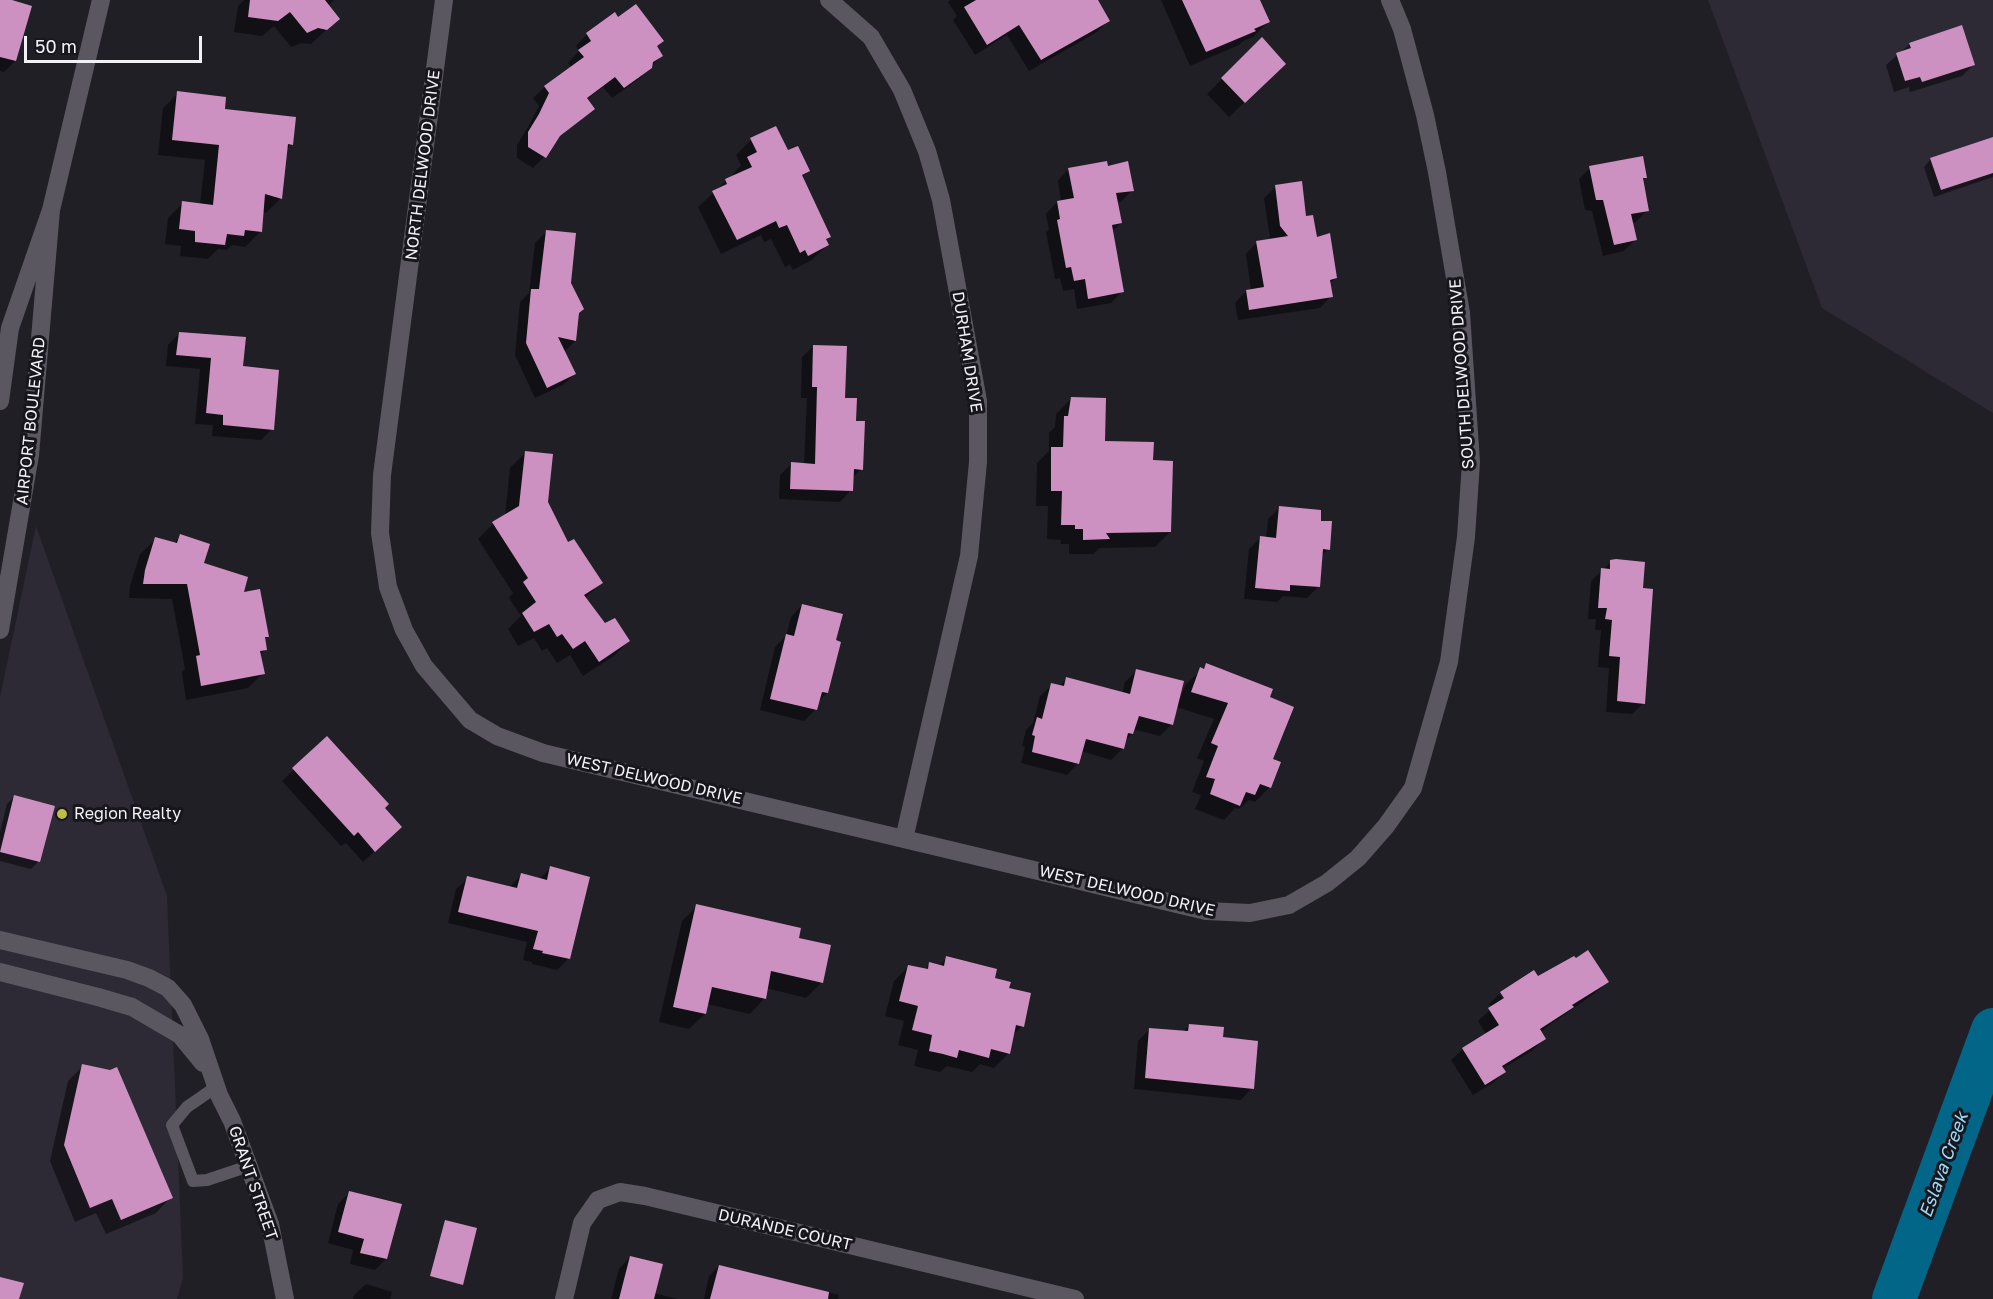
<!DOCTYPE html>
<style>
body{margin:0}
#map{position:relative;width:1993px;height:1299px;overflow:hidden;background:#211f26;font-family:"Golos Text",sans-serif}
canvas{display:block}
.scale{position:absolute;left:24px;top:36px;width:178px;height:27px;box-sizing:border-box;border:3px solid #f2f1f6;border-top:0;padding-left:8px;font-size:18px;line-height:21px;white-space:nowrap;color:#f2f1f6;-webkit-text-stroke:4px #18161d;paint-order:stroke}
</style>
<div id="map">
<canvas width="1993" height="1299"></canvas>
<div class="scale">50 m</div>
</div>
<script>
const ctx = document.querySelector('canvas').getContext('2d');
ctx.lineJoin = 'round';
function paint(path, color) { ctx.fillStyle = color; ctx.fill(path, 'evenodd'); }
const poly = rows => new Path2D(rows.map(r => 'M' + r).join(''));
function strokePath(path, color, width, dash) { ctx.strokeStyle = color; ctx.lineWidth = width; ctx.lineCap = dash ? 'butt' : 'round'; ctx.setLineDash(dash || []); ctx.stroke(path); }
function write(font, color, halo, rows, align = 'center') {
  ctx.font = font + ' "Golos Text",sans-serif'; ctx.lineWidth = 6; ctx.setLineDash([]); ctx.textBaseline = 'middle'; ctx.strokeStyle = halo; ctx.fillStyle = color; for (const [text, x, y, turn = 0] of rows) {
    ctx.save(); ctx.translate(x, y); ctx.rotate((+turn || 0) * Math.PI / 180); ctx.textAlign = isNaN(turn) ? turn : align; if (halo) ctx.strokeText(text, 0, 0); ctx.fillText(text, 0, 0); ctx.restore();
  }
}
const built = poly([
 [1708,0,1993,0,1993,413,1822,308],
 [36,526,167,896,183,1278,177,1299,0,1299,0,697]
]);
const shadow = poly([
 [0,0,7,0,15,61,4,72,0,71],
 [244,0,334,0,328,6,338,19,311,44,302,43,291,47,274,26,262,36,234,32,238,6],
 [950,0,1096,0,1108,21,1097,32,1029,71,1007,35,975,55,953,20,957,16,948,2],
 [1161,0,1253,0,1268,22,1253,37,1243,41,1239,45,1190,66],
 [618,20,662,41,656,47,661,56,639,79,612,98,603,87,586,100,593,109,555,141,544,157,533,168,517,158,517,145,528,127,539,106,533,98,545,87,572,68,568,63,579,51,576,46,587,34],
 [1262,39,1269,79,1229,117,1207,94],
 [1910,44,1974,64,1962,76,1910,92,1909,87,1894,92,1886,65],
 [178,93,223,110,292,144,286,150,281,198,266,213,262,212,260,232,245,247,232,245,227,250,218,249,208,259,180,256,181,246,165,244,168,218,183,203,200,205,205,160,158,155,163,108],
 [1993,139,1993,177,1934,197,1924,167,1931,159],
 [751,140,788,152,808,171,802,178,830,236,825,241,827,245,812,260,793,270,790,264,785,267,771,239,764,242,761,235,721,254,698,207,726,181,734,177,733,174,741,165,736,155],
 [1107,167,1132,190,1121,202,1116,202,1121,223,1111,232,1122,291,1111,303,1077,309,1074,289,1063,291,1060,278,1055,279,1046,232,1049,230,1046,214,1057,202,1061,202,1058,180,1069,169],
 [1590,168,1646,177,1642,181,1647,210,1636,222,1632,223,1635,240,1624,251,1603,256,1592,211,1585,210,1579,179],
 [1276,187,1305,218,1336,278,1329,284,1331,296,1320,308,1238,320,1235,303,1246,291,1251,290,1246,254,1257,242,1272,240,1270,238,1264,198],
 [546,232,569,283,578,313,575,341,564,352,575,374,563,385,535,398,515,355,520,302,529,293,535,243],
 [179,334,241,367,272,429,261,440,212,436,213,425,195,424,200,369,166,366,168,345],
 [814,346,854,423,861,469,852,478,851,490,840,502,779,499,780,475,791,464,804,465,807,398,801,398,802,357],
 [1071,399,1103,442,1152,462,1170,532,1155,547,1100,548,1093,554,1069,554,1069,544,1061,544,1061,540,1047,539,1048,506,1036,506,1037,463,1049,451,1049,433,1055,427,1056,414],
 [525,453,567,544,601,583,585,598,604,625,629,641,614,656,583,676,570,655,557,663,547,648,542,651,534,638,518,646,508,629,521,616,509,598,513,593,478,539,493,524,505,516,510,468],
 [1280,507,1320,522,1328,549,1321,556,1318,587,1307,598,1283,596,1277,602,1244,599,1249,549,1260,538,1266,539,1268,519],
 [181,536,202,564,267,636,264,639,266,649,259,656,263,673,248,688,186,700,182,672,185,669,172,599,129,598,130,586,140,554,156,539,173,544],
 [1611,562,1641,590,1644,703,1632,714,1606,712,1609,668,1598,667,1601,630,1595,630,1596,619,1588,619,1591,581],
 [802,605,834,641,827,693,818,702,815,710,804,721,760,710,775,647,786,636,791,617],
 [1207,665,1268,698,1270,787,1255,802,1249,800,1239,809,1235,808,1224,820,1195,809,1201,795,1192,792,1204,761,1197,758,1214,719,1176,707,1172,724,1160,736,1133,729,1132,734,1124,741,1123,748,1111,760,1081,751,1078,763,1067,775,1021,763,1025,747,1022,746,1026,730,1033,723,1040,696,1052,685,1059,686,1066,679,1122,694,1125,682,1137,670,1180,698,1186,684],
 [327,738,383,808,389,838,363,862,346,843,341,846,282,781],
 [15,796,38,862,31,869,0,861,0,832,7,804],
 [551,868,569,958,557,970,532,964,532,962,523,960,527,942,448,923,456,889,468,878,509,888,521,875,539,879],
 [697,906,797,939,821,983,806,998,766,988,765,998,750,1014,707,1004,705,1014,689,1029,659,1022,682,921],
 [947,958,993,979,1008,989,1022,1026,1012,1036,1009,1053,994,1068,980,1064,972,1072,947,1066,940,1072,914,1066,918,1050,898,1045,904,1021,885,1016,894,981,909,966,924,970,930,964,939,966],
 [1538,978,1607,982,1595,993,1540,1032,1544,1039,1533,1050,1502,1069,1504,1072,1493,1083,1473,1095,1451,1060,1463,1049,1486,1034,1478,1021,1492,1008,1489,1004,1499,994,1507,1005,1502,993,1500,993],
 [1190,1025,1222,1038,1252,1088,1241,1100,1134,1089,1138,1041,1150,1029,1182,1032],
 [83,1066,110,1072,171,1197,156,1213,106,1234,96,1213,75,1222,50,1161,68,1081],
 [349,1193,386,1259,375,1270,350,1264,353,1250,328,1243,338,1204],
 [630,1257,654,1293,678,1299,611,1299,619,1269],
 [719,1266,839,1295,838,1299,704,1299,709,1276],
 [366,1284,392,1292,390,1299,353,1299,354,1295]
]);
const river = poly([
 [1894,1299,1993,1030]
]);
const building = poly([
 [0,0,12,0,32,6,16,61,0,57],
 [250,0,325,0,340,19,327,30,318,28,307,33,290,12,278,21,248,17],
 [976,0,1098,0,1110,21,1041,60,1019,25,987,45,964,7],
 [1182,0,1260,0,1270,22,1254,29,1256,31,1206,52],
 [636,4,664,41,657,46,663,56,653,62,652,68,624,88,615,77,587,98,595,109,560,136,546,158,528,147,528,132,539,114,549,93,544,86,584,57,578,50,591,41,586,33,615,12,618,17],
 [1962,25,1975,65,1922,82,1920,77,1905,81,1896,53,1911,48,1909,43],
 [1262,37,1286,64,1245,103,1221,78],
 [177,91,226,97,225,109,296,117,293,145,288,144,282,199,265,194,262,232,245,230,244,236,227,234,225,245,195,242,195,231,179,229,182,201,213,205,219,145,172,140],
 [776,126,788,150,798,146,810,171,802,175,831,237,826,239,829,245,808,256,805,250,800,253,787,225,779,228,776,221,737,240,712,191,727,184,725,179,752,167,747,157,757,152,750,138],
 [1993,137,1993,173,1941,190,1930,158],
 [1643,156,1647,178,1643,178,1649,211,1631,214,1637,240,1614,245,1603,200,1596,200,1589,166],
 [1107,161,1108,166,1128,161,1134,191,1116,193,1122,223,1112,225,1124,292,1088,299,1085,279,1074,281,1071,267,1066,268,1057,220,1060,219,1057,201,1074,198,1068,168],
 [1302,181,1306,216,1313,215,1317,237,1330,233,1337,278,1330,280,1333,297,1249,310,1246,290,1264,287,1256,241,1288,236,1280,226,1275,185],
 [546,230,576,233,571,283,584,309,579,313,576,341,558,337,576,374,547,388,526,343,531,289,539,289],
 [179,332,246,337,243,366,279,370,274,430,223,425,223,415,206,413,211,358,176,355],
 [813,345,847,346,845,398,857,398,856,421,865,421,863,470,854,469,853,491,790,489,791,462,815,464,817,387,812,387],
 [1071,397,1106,398,1105,441,1154,442,1153,460,1173,461,1171,532,1106,533,1110,539,1083,540,1083,529,1075,529,1075,525,1061,525,1062,491,1051,491,1051,447,1063,447,1064,416,1068,416],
 [525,451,553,454,548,502,568,542,574,539,603,583,584,595,605,623,615,618,630,641,599,662,585,641,573,649,562,634,557,637,549,624,534,632,522,613,536,602,523,582,528,578,492,522,519,506],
 [1279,506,1321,510,1321,521,1332,521,1330,550,1323,549,1320,587,1290,585,1290,591,1255,588,1260,536,1276,538],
 [180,534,210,544,204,563,248,577,244,592,260,589,269,637,265,637,267,650,260,651,265,674,201,686,196,656,200,655,187,584,143,584,145,570,155,537,177,543],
 [1616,559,1645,562,1643,588,1653,589,1645,704,1617,701,1620,657,1609,656,1612,620,1605,619,1607,608,1598,608,1601,568,1610,569,1610,560],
 [802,604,843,614,836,640,841,642,828,693,822,692,817,710,770,699,786,634,794,636],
 [1206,663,1273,689,1270,697,1294,707,1273,759,1281,762,1271,788,1260,784,1255,795,1246,792,1240,806,1210,794,1215,779,1206,777,1218,746,1211,743,1228,703,1191,692,1200,667,1204,669],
 [1136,669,1184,681,1173,725,1139,716,1133,734,1128,733,1124,749,1086,739,1079,764,1032,752,1035,736,1032,735,1037,717,1042,719,1051,683,1064,686,1066,677,1130,694],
 [327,736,389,804,385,808,402,827,375,852,358,832,354,836,292,768],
 [14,795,55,806,40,862,0,852],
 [550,866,590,877,570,959,542,953,543,951,533,949,538,931,458,912,467,876,517,888,521,873,547,880],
 [696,904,801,928,799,938,831,945,823,983,771,971,766,999,712,987,706,1014,673,1007],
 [1588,950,1609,982,1572,1005,1574,1007,1540,1029,1546,1039,1502,1066,1506,1072,1485,1085,1462,1048,1499,1025,1488,1008,1504,998,1500,992,1534,970,1538,976,1574,956,1576,958],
 [946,956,997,969,995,978,1011,982,1009,988,1031,993,1024,1027,1016,1025,1010,1054,991,1049,989,1058,959,1050,957,1058,943,1054,929,1051,932,1035,912,1030,918,1006,899,1001,908,965,928,969,929,962,944,966],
 [1189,1024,1224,1027,1223,1037,1258,1041,1254,1089,1145,1078,1149,1028,1188,1031],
 [82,1064,110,1070,117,1067,173,1198,121,1220,112,1199,90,1208,64,1145],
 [349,1191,402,1204,387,1259,360,1253,364,1239,338,1232],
 [445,1220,477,1228,463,1285,430,1276],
 [630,1256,663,1264,654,1299,619,1299],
 [719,1265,829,1292,828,1299,710,1299],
 [0,1277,24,1283,19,1299,0,1299]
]);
const service = poly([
 [216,1087,187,1107,172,1125,193,1181,207,1180,249,1166]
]);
const minor = poly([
 [444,0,382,475,380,533,388,587,404,630,424,666,470,720,497,736,543,753,1206,911,1250,913,1289,905,1327,883,1358,858,1386,826,1413,788,1449,662,1466,537,1471,462,1461,313,1437,172,1425,115,1402,29,1390,0],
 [829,0,871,37,902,90,927,151,941,200,978,401,978,462,969,556,904,839],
 [564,1299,582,1223,598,1200,620,1192,645,1196,1075,1299]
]);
const tertiary = poly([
 [0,940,127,970,149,978,168,988,183,1005,200,1039,219,1095,232,1121,270,1224,285,1299],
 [0,972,98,997,132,1007,180,1035,203,1063]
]);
const secondary = poly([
 [0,401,10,328,51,210,101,0],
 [0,630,30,455,51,210]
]);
const markers = [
 [62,814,6,"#bcbf43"]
];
const streetNames = [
 ["NORTH DELWOOD DRIVE",423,165,-83],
 ["DURHAM DRIVE",967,352,81],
 ["SOUTH DELWOOD DRIVE",1462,374,-94],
 ["AIRPORT BOULEVARD",31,421,-84],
 ["WEST DELWOOD DRIVE",654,779,13],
 ["WEST DELWOOD DRIVE",1127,891,13],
 ["GRANT STREET",253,1183,71],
 ["DURANDE COURT",785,1230,13]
];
const poiNames = [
 ["Region Realty",74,814]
];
const waterNames = [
 ["Eslava Creek",1944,1165,-70]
];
paint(built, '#2d2935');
paint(shadow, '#0007');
strokePath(river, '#026688', 44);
paint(building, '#cc91c0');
strokePath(service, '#5a5760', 12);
strokePath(minor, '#5a5760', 18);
strokePath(tertiary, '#5a5760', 18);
strokePath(secondary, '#5a5760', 18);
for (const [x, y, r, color] of markers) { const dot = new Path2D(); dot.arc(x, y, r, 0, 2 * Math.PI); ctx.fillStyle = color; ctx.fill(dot); strokePath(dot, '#18161d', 2); }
write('16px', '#f2f1f6', '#18161d', streetNames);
write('16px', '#f2f1f6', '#18161d', poiNames, 'left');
write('italic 18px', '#9bd8f6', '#18161d', waterNames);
</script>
